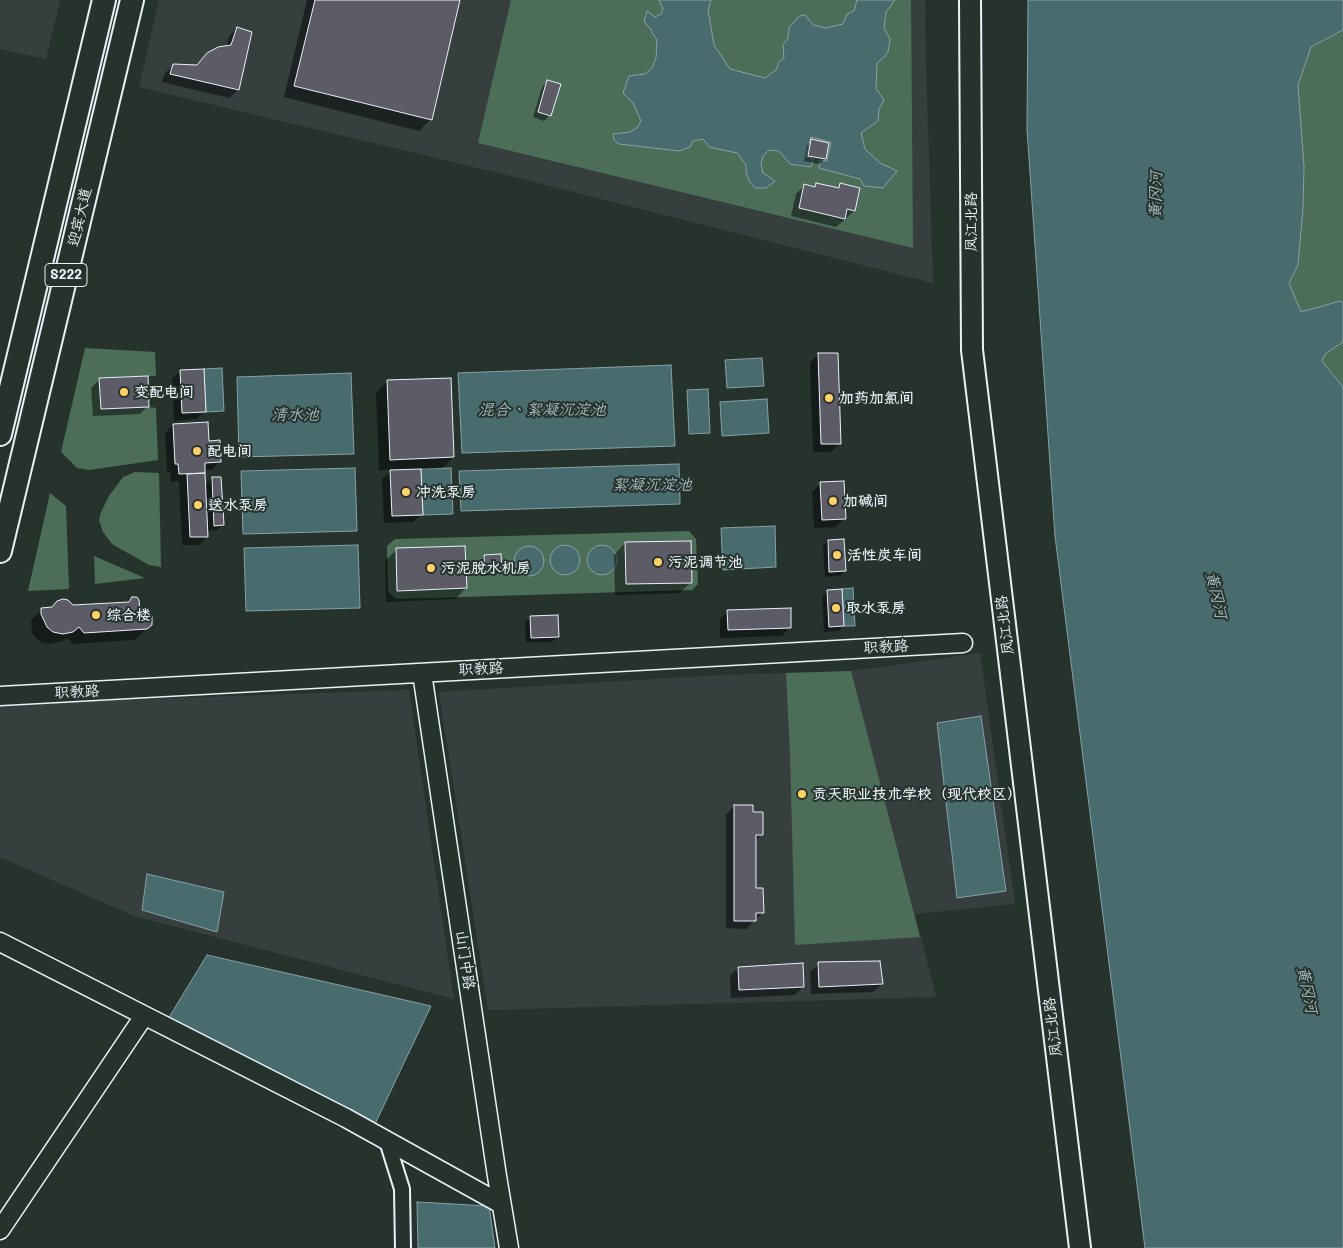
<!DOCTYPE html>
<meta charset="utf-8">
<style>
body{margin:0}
canvas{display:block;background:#26332d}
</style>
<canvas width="1343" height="1248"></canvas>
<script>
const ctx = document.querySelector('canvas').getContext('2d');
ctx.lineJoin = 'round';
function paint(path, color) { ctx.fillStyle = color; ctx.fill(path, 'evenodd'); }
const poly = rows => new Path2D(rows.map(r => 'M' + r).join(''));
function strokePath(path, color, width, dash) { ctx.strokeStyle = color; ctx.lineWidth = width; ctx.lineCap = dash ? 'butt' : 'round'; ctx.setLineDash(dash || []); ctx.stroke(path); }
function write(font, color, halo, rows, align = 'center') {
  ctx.font = font + ' Mali,"LXGW WenKai TC",sans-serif'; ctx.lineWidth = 4; ctx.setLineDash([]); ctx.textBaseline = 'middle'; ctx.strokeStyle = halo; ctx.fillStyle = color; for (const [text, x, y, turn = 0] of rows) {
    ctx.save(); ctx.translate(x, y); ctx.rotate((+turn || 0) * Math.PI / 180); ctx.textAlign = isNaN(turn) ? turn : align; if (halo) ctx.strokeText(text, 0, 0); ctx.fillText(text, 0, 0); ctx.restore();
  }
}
const built = poly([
 [0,0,60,0,46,59,0,49],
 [159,0,925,0,926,65,933,283,503,174,139,87],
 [980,653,1015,904,915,914,936,997,488,1010,439,692,721,675,851,671],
 [409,690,454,999,134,916,0,857,0,704]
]);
const green = poly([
 [511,0,911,0,913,248,478,143],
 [1343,30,1343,303,1340,301,1301,312,1289,283,1298,265,1303,207,1304,167,1298,85,1311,47],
 [1343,342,1343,387,1322,361,1325,354],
 [85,348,155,352,156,376,99,378,101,409,149,407,156,408,158,460,89,470,77,468,61,452],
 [135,472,159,473,161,567,149,565,112,544,103,532,99,520,101,512,109,496,123,477],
 [50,493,66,506,69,589,28,591],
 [689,531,696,539,698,584,692,590,396,599,388,591,387,546,395,539],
 [94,556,145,578,95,584],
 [851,671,920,937,795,945,790,753,786,673]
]);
const water = poly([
 [659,0,711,0,708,10,714,45,730,69,765,78,776,70,779,62,784,58,783,45,788,38,789,28,799,16,805,15,813,25,826,28,843,24,847,14,854,11,857,0,895,0,886,12,884,28,890,39,888,52,884,57,877,63,876,89,884,100,879,109,878,121,861,133,865,149,880,163,897,171,883,188,864,186,860,179,819,168,820,160,827,161,831,142,811,137,806,157,813,159,811,167,790,164,779,151,769,150,763,156,761,164,763,173,775,181,766,188,755,188,749,181,746,172,746,165,737,153,709,147,703,139,693,141,690,147,679,151,619,144,614,140,613,134,630,132,637,128,641,121,633,103,623,93,629,76,645,74,652,68,656,58,657,40,652,33,651,29,644,22,647,11,655,17,661,14,663,9,659,0],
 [1028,0,1343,0,1343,30,1311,47,1298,85,1304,167,1303,207,1298,265,1289,283,1301,312,1340,301,1343,303,1343,342,1325,354,1322,361,1343,387,1343,1248,1145,1248,1055,536,1027,129,1028,0],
 [762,358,764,386,727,388,725,360,762,358],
 [671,365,675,446,462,453,458,373,671,365],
 [222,368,224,411,206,412,204,369,222,368],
 [351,373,354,454,239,457,237,377,351,373],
 [708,389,710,433,689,434,687,390,708,389],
 [767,399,769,433,722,436,720,402,767,399],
 [679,464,680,504,461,511,459,471,679,464],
 [355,468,357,531,243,534,241,471,355,468],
 [451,468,453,514,423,515,421,469,451,468],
 [775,526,776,567,723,570,721,528,775,526],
 '587 560a15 15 0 1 1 30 0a15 15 0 1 1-30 0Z',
 '550 560a15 15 0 1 1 30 0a15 15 0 1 1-30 0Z',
 [358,545,360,608,246,611,244,548,358,545],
 '514 561a15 15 0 1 1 30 0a15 15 0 1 1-30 0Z',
 [853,588,855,626,844,626,842,589,853,588],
 [981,716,1006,891,957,898,937,723,981,716],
 [147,874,224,892,217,932,142,910,147,874],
 [207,955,431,1006,375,1124,168,1019,207,955],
 [417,1202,489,1206,495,1248,418,1248,417,1202]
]);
const shadow = poly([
 [307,0,459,0,431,119,419,131,284,97],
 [238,28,238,90,229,98,162,82,165,73,174,65,196,66,208,54,226,47,229,36],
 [548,81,550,115,544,121,533,117,542,87],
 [812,141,825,159,819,164,804,161,807,146],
 [817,184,837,189,841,185,854,211,836,227,791,216,796,194,805,185,813,187],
 [818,354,840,443,831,452,813,452,810,363],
 [181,371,205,411,196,419,174,421,172,379],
 [100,379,148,406,140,414,93,416,91,388],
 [387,381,453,457,442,468,420,469,422,514,413,522,384,523,382,479,392,470,379,470,376,393],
 [173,425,207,442,220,462,212,470,204,470,205,486,212,478,223,525,217,530,207,531,207,536,199,545,182,545,179,481,171,482,170,472,167,472,165,433],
 [821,483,844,519,836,527,814,528,812,492],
 [828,541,845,571,840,576,825,577,823,546],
 [625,543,691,582,680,593,615,595,614,555],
 [396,550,466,588,455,599,386,602,385,561],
 [485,556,501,570,496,575,480,576,479,562],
 [828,591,843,626,838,631,824,632,822,596],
 [72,606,139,612,151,624,135,640,72,644,68,638,60,642,51,644,42,643,36,638,32,633,31,620,42,609],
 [728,611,790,627,782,636,720,638,720,619],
 [531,617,558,636,552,642,526,642,525,622],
 [734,806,752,814,761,835,755,841,755,889,762,913,746,929,726,928,726,815],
 [819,964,882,984,873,992,811,994,810,972],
 [738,968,803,987,795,995,731,998,730,976]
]);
const building = poly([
 [315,0,460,0,432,120,294,86,315,0],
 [237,27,252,32,239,90,170,74,173,64,197,65,207,53,218,47,231,45,237,27],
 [547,80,561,84,551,116,538,112,547,80],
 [811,139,829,143,826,159,808,156,811,139],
 [816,183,839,188,840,183,860,188,855,211,847,209,845,219,799,208,804,184,815,187,816,183],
 [818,353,838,353,841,444,821,444,818,353],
 [204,369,206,412,182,413,180,370,204,369],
 [148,376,149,407,101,409,99,378,148,376],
 [451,378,454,457,390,460,387,380,451,378],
 [208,422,209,441,220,440,221,462,205,463,205,473,179,474,178,464,175,464,173,424,208,422],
 [421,469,423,515,392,516,390,470,421,469],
 [205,473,208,537,190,537,187,474,205,473],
 [212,477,221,477,224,525,214,526,212,477],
 [844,481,846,519,822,520,820,482,844,481],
 [844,539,846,571,829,572,828,540,844,539],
 [691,541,692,583,626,584,625,542,691,541],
 [465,546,467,588,397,591,396,548,465,546],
 [501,554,502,570,485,571,484,555,501,554],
 [842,589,844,626,829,627,827,590,842,589],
 [132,597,137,597,139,600,140,611,148,611,152,616,152,625,147,629,84,633,79,627,73,632,63,634,53,632,47,627,41,614,41,608,52,607,57,601,63,599,68,600,73,605,129,602,132,597],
 [791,608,791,628,728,630,727,610,791,608],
 [558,615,559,637,531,638,530,616,558,615],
 [734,805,753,805,753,812,763,812,763,835,756,835,756,888,763,888,764,913,756,913,756,921,734,921,734,805],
 [880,961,883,984,819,987,818,962,880,961],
 [803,963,804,987,739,990,738,967,803,963]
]);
const minor = poly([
 [387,1141,402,1189,403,1248]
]);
const tertiary = poly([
 [422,673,497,1176,509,1248],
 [0,696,963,643],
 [0,942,346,1118,501,1204],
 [0,1230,144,1016]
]);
const secondary = poly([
 [970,0,972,350,1080,1248]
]);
const primary = poly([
 [0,434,104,0],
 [0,551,132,0]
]);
const markers = [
 [124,392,5,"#ffd166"],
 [829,398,5,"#ffd166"],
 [197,451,5,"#ffd166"],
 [406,492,5,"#ffd166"],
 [833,501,5,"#ffd166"],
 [198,505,5,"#ffd166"],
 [837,555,5,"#ffd166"],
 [658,562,5,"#ffd166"],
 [431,568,5,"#ffd166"],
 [836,608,5,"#ffd166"],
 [96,615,5,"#ffd166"],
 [802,794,5,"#ffd166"]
];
const shields = [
 [66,275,42]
];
const shieldNames = [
 ["S222",66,275]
];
const streetNames = [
 ["迎宾大道",80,217,-77],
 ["凤江北路",971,222,-90],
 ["凤江北路",1005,625,-97],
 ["职教路",886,647,-3],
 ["职教路",481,669,-3],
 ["职教路",77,692,-3],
 ["山门中路",465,960,82],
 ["凤江北路",1053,1027,-97]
];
const poiNames = [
 ["变配电间",134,392],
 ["加药加氯间",839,398],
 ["配电间",207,451],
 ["冲洗泵房",416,492],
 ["加碱间",843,501],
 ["送水泵房",208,505],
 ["活性炭车间",847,555],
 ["污泥调节池",668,562],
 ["污泥脱水机房",441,568],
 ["取水泵房",846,608],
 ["综合楼",106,615],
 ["贡天职业技术学校（现代校区）",812,794]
];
const waterNames = [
 ["黄冈河",1156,195,-89],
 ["混合、絮凝沉淀池",542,410],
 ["清水池",295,415],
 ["絮凝沉淀池",652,485],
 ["黄冈河",1216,595,77],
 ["黄冈河",1307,990,78]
];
paint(built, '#363f3e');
paint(green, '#4c6e59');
paint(water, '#486b6e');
strokePath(water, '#88a1a5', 1);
paint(shadow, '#0007');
paint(building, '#5d5b66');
strokePath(building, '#e8f1f8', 1);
strokePath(minor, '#e8f1f8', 18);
strokePath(tertiary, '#e8f1f8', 21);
strokePath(secondary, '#e8f1f8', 24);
strokePath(primary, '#e8f1f8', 26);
strokePath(minor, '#26332d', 14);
strokePath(tertiary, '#26332d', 18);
strokePath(secondary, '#26332d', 20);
strokePath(primary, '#26332d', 22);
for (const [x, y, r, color] of markers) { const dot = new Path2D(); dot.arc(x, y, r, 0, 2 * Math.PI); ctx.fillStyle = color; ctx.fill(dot); strokePath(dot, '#26332d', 2); }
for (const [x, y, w] of shields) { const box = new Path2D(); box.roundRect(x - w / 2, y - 11.5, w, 23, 4); ctx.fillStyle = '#26332d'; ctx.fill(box); strokePath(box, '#e8f1f8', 1); }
write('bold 14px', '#e8f1f8', null, shieldNames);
write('15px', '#e8f1f8', '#26332d', streetNames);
write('bold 15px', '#e8f1f8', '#26332d', poiNames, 'left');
write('italic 16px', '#a8bbc1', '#26332d', waterNames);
</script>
